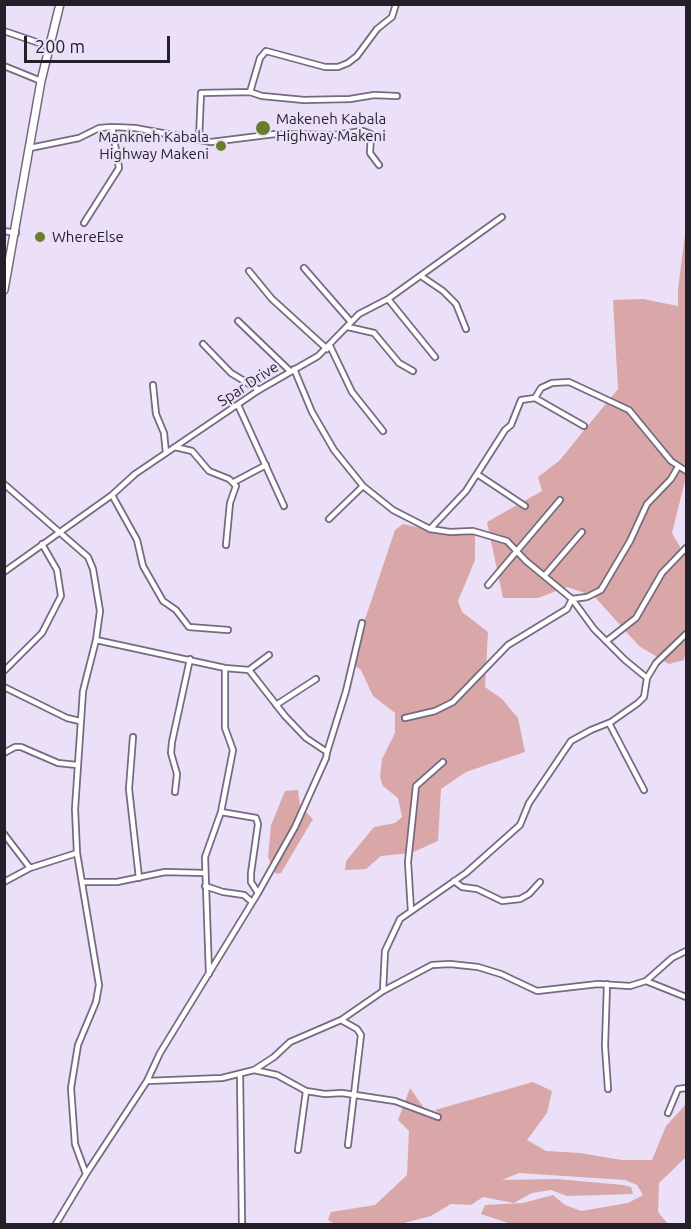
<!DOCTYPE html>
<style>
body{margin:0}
#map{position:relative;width:691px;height:1229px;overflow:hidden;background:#ebe0f8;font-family:Ubuntu,sans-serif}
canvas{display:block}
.frame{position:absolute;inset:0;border:6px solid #241f28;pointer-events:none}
.scale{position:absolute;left:24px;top:36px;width:146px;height:27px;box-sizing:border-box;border:3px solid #241f28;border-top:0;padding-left:8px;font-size:18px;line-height:21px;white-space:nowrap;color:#241f28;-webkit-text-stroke:4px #ebe0f8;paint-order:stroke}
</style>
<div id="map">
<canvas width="691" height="1229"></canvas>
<div class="frame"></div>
<div class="scale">200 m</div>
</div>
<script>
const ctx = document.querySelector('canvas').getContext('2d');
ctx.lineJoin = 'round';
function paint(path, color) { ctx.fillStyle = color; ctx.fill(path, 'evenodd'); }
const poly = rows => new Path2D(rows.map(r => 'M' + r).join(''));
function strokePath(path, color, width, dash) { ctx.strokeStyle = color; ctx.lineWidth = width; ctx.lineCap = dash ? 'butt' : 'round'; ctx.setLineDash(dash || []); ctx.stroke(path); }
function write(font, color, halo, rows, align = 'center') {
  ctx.font = font + ' Ubuntu,sans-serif'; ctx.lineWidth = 4.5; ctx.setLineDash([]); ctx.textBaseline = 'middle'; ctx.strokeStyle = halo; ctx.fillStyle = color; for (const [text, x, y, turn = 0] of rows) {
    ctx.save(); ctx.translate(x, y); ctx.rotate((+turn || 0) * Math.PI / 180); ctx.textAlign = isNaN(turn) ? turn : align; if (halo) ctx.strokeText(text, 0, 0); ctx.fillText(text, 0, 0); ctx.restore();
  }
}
const green = poly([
 [686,227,686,477,672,533,686,557,686,652,684,660,669,664,639,646,594,596,567,587,538,598,503,598,487,522,542,491,538,477,559,461,618,389,613,300,643,299,678,306,678,289],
 [403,524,444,533,475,535,475,560,458,601,462,612,488,632,485,687,502,699,518,718,525,752,466,772,441,789,438,841,411,853,381,856,366,869,345,870,346,861,374,827,395,823,402,817,398,798,383,786,380,777,382,759,395,733,395,713,373,696,361,670,353,664,353,655,395,530],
 [298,790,300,806,313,819,281,873,276,874,268,857,271,825,285,791],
 [533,1082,552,1091,547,1113,527,1140,546,1151,580,1153,622,1160,652,1160,666,1126,686,1104,686,1157,659,1183,658,1212,668,1224,511,1224,481,1214,485,1205,523,1203,553,1195,565,1205,581,1211,628,1203,643,1195,637,1185,625,1180,519,1173,502,1180,557,1179,623,1185,631,1187,633,1194,567,1196,551,1190,532,1193,514,1203,483,1197,471,1205,451,1204,431,1216,400,1224,335,1224,328,1220,331,1212,375,1205,407,1175,409,1131,398,1120,410,1088,424,1108,444,1117,435,1110]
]);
const street = poly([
 [4,31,48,46],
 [4,66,41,81],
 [250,92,262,96,304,100,350,99,374,95,397,96],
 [199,139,201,93,250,92,260,58,266,51,325,67,338,67,348,63,357,56,377,29,392,17,396,4],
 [30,148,79,138,99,128,112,127,135,128,211,142,275,134,333,135,363,131,371,134,370,153,379,165],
 [84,223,119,168,112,127],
 [4,231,16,233],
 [304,268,351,322],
 [249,271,272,299,327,349],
 [421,276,443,291,456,304,466,329],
 [388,299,435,357],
 [238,321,290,371],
 [348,327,374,333,399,363,413,371],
 [203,344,231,373,259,390],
 [330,346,352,392,383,431],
 [294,369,312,412,334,450,363,486,393,510,430,529,450,532,473,531,507,541,526,561,572,599,594,629,625,660,647,678],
 [153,385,156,414,164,433,166,453],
 [535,398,584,426],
 [238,405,284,506],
 [175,447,192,451,209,471,229,479,236,486,230,503,226,545],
 [477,474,525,506],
 [234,482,266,465],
 [4,484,88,557,93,569,100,611,96,640,83,691,75,809,77,853,99,985,96,1002,78,1045,71,1088,75,1144,86,1174,56,1224],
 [112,495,137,540,143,566,163,601,176,610,189,627,228,630],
 [329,519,363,486],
 [430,529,466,491,505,430,511,425,521,400,535,398,541,388,552,383,569,382,629,410,671,461,686,471],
 [4,572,112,495,135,474,259,390,318,356,359,314,388,299,502,217],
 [545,575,582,532],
 [488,585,560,500],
 [608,640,636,618,662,573,686,548],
 [249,670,269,655],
 [4,671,42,633,61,596,57,570,42,544],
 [4,687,67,718,80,721],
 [276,705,316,679],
 [405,718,435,711,453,702,508,645,567,609,572,599,587,597,601,590,630,541,647,504,671,479,678,467],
 [609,723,644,790],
 [133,737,129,789,139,878],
 [327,752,346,691,362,623],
 [4,753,15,747,21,747,58,763,77,765],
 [175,792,177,774,171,753,172,742,190,659],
 [221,812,256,818,258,824,251,873,251,882,258,893],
 [4,834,30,868],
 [454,881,462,887,477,889,502,901,520,899,529,894,540,882],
 [4,882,30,868,77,853],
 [82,882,117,882,165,872,205,873],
 [205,886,223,892,244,895,252,902],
 [411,911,408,862,416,786,443,762],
 [209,974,205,857,221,812,233,750,225,728,225,668],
 [646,981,686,997],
 [607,984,605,1046,608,1089],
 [383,991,385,951,400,919,466,873,520,825,529,803,571,741,591,730,611,722,638,703,644,697,647,678,656,663,686,634],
 [341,1020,357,1029,361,1035,348,1145],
 [254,1070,277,1075,306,1091,325,1094,342,1093,395,1101,438,1117],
 [240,1074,242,1224],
 [147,1081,222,1078,254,1070,274,1057,290,1042,341,1020,383,991,432,965,450,964,478,967,501,974,537,991,598,984,630,986,646,981,672,958,686,951],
 [668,1113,678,1089,686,1088],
 [298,1150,306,1091],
 [86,1174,147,1081,160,1053,258,893,295,827,326,758,327,752,306,738,285,716,249,670,225,668,96,640]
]);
const primary = poly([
 [4,290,41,81,60,4]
]);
const markers = [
 [263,128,8,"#6a7d2d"],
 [221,146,6,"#6a7d2d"],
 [40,237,6,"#6a7d2d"]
];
const poiNames = [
 ["Makeneh Kabala",276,119],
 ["Highway Makeni",276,136],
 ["Mankneh Kabala",209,137,"right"],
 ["Highway Makeni",209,154,"right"],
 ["WhereElse",52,237]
];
const streetNames = [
 ["Spar Drive",248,384,-33]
];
paint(green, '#d9a7a8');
strokePath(street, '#756a7f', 8);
strokePath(primary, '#756a7f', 10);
strokePath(street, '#fff', 4.5);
strokePath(primary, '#fff', 7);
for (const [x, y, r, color] of markers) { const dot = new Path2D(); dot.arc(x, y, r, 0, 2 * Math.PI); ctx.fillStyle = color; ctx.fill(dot); strokePath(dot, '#ebe0f8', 2); }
write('15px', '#241f28', '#ebe0f8', poiNames, 'left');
write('15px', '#241f28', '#ebe0f8', streetNames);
</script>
